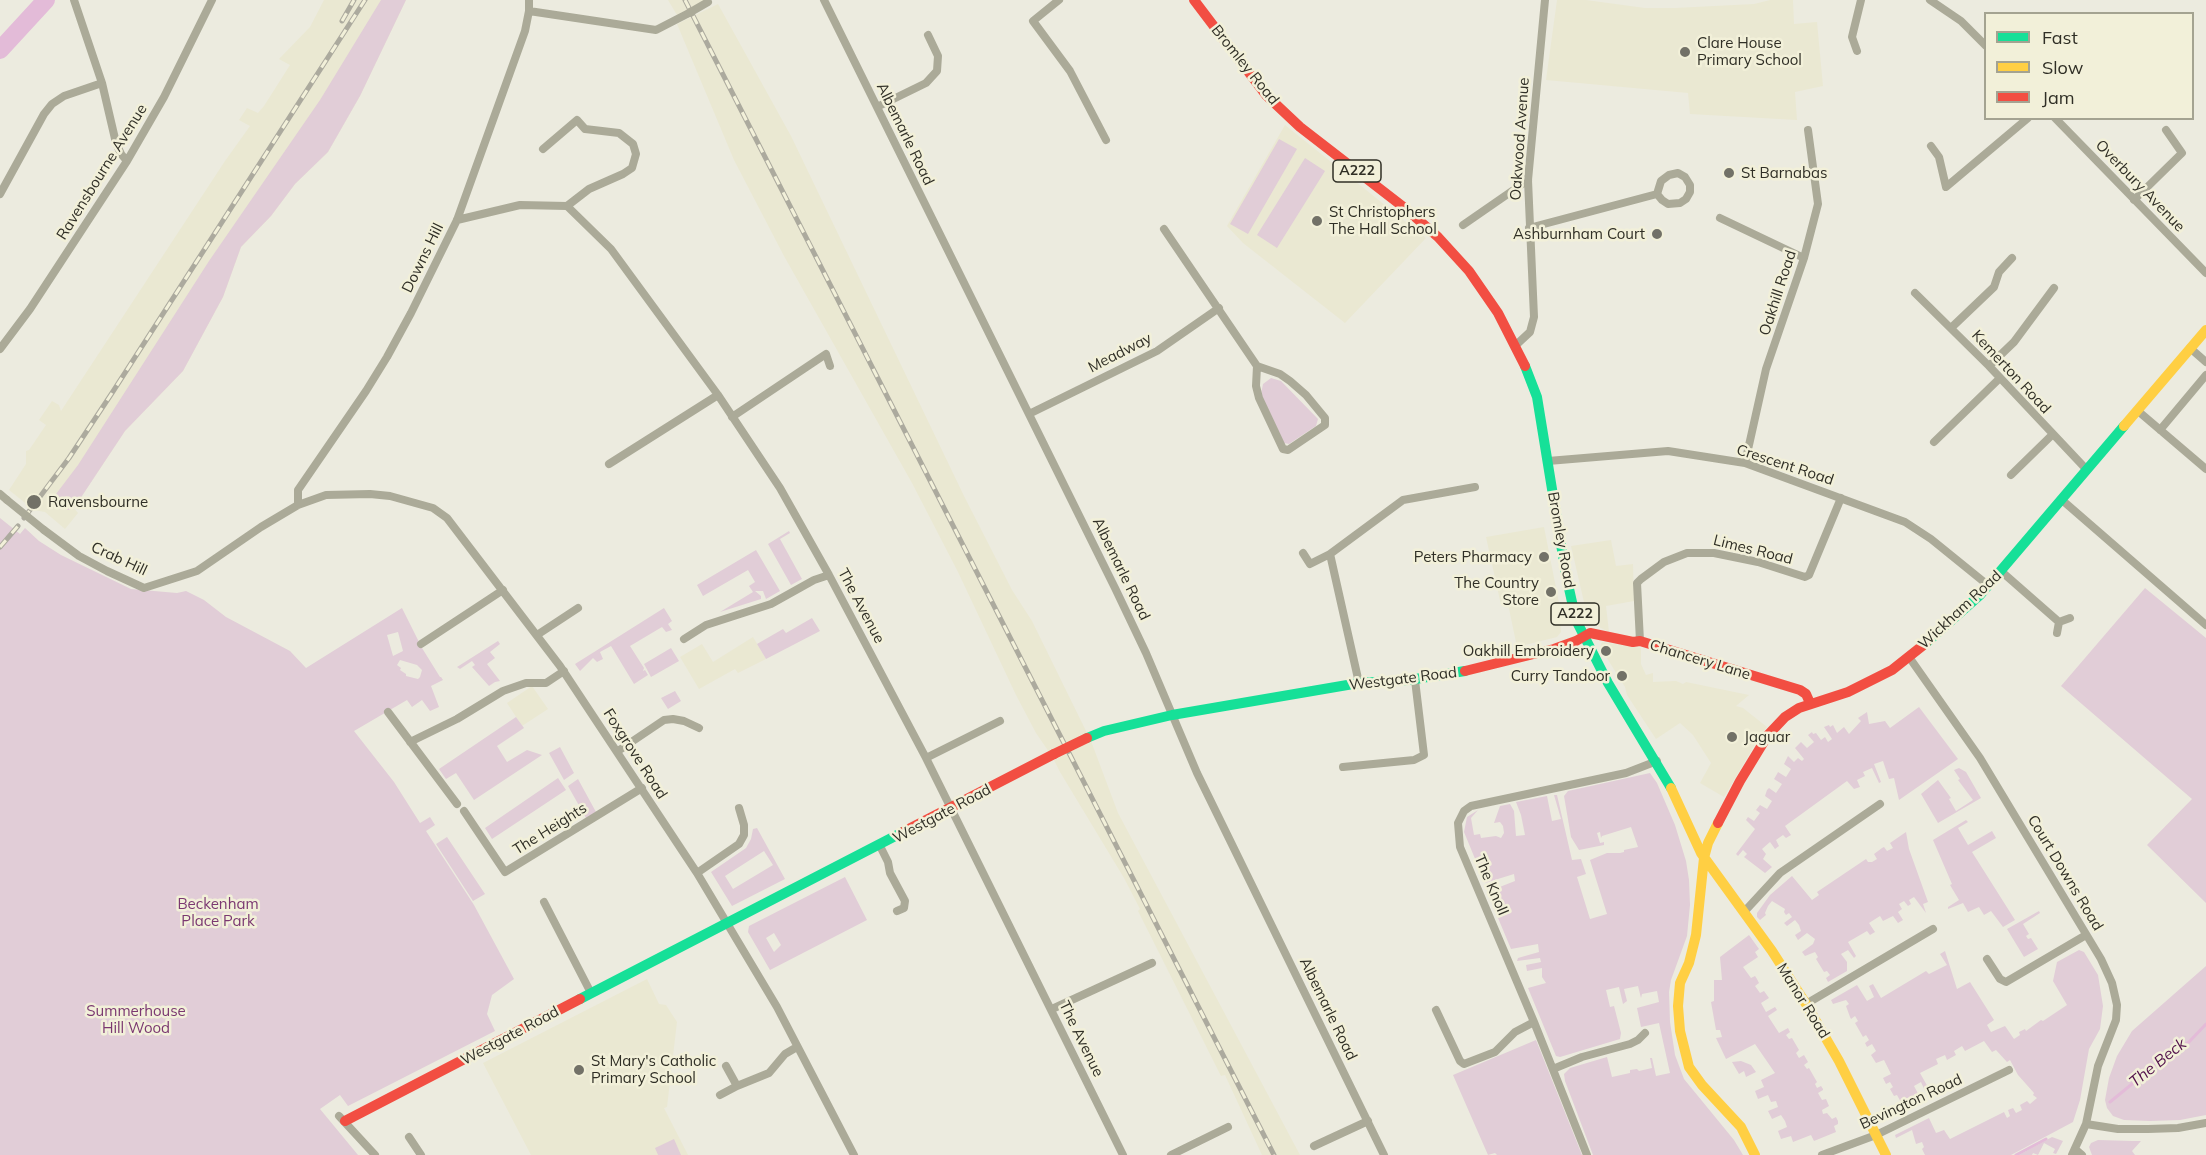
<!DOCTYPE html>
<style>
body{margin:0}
#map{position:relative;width:2206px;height:1155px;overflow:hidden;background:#ecebdf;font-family:Mulish,sans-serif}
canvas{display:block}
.legend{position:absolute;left:1984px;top:12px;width:210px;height:108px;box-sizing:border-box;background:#f2f0d9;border:2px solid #a4a391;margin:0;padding:8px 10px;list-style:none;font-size:18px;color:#302f26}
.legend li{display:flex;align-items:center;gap:12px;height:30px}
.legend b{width:30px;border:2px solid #a4a391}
</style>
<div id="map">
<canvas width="2206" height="1155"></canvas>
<ul class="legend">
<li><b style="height:8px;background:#16e098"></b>Fast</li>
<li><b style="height:8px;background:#ffcf43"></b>Slow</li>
<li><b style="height:8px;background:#f24e42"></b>Jam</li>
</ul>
</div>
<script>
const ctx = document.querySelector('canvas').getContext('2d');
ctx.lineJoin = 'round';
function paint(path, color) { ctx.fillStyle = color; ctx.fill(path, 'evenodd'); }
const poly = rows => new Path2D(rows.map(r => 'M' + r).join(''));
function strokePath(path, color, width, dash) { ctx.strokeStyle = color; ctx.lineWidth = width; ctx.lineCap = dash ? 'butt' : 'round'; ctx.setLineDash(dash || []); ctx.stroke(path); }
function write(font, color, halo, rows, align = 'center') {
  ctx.font = font + ' Mulish,sans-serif'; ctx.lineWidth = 5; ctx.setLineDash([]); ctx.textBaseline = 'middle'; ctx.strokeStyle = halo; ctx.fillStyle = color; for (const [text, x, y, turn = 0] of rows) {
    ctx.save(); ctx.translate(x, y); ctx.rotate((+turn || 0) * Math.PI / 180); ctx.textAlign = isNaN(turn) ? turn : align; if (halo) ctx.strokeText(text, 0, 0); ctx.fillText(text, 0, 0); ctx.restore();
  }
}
const built = poly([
 [324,0,406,0,360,96,328,152,295,184,271,216,241,247,223,297,183,371,125,431,74,508,78,513,65,529,45,512,34,510,9,490,26,464,26,451,29,450,46,425,39,420,52,401,59,405,61,411,225,161,250,126,239,120,247,108,258,113,264,106,290,65,279,59,310,27],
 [668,0,709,0,677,15],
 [1557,0,1586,0,1645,8,1675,8,1754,4,1770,0,1793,0,1794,24,1817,22,1823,86,1795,92,1797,120,1690,114,1688,93,1546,80],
 [718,4,791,136,964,496,1012,590,1032,621,1087,733,1049,752,1036,733,1016,695,958,572,912,483,784,256,734,160,677,24],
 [1285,125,1426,238,1345,323,1243,243,1227,226],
 [1544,527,1559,603,1561,632,1557,637,1517,647,1508,604,1501,605,1486,537],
 [1611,540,1616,566,1633,564,1634,601,1606,606,1609,632,1595,625,1587,615,1571,546],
 [753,637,766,659,738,673,735,669,699,689,680,657,702,644,713,662],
 [1602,642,1641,648,1641,664,1646,675,1653,673,1653,682,1676,681,1683,684,1686,682,1749,695,1736,706,1743,708,1767,727,1757,741,1724,797,1700,783,1711,763,1693,735,1680,723,1656,739,1627,695,1625,687,1600,647],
 [532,686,548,709,522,726,507,703],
 [1091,741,1118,813,1300,1155,1262,1155,1225,1075,1221,1076,1138,911,1140,909,1124,878,1060,772,1054,760],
 [647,979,659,1004,666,1005,677,1022,667,1107,664,1108,688,1155,531,1155,483,1063]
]);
const green = poly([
 [381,0,406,0,360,96,328,152,295,184,271,216,241,247,223,297,183,371,125,431,74,508,68,510,53,498,78,465,209,261,320,100],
 [1279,139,1297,149,1248,234,1230,224],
 [1305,158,1325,171,1277,248,1257,235],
 [1271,378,1281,381,1318,419,1316,426,1289,444,1284,443,1261,394,1263,384],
 [0,518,20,534,25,528,39,541,61,555,131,589,177,593,186,591,204,600,226,617,290,651,306,668,402,608,422,648,440,677,441,677,443,680,431,686,439,707,430,711,422,700,412,707,407,700,354,731,394,782,420,823,430,817,435,825,426,831,474,905,514,979,492,995,487,1014,495,1031,348,1106,340,1095,320,1109,358,1155,0,1155],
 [398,632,403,651,393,656,387,635],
 [400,660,417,665,422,670,420,677,418,679,406,676,406,674,400,670,401,668,397,665],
 [789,531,790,533,780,539,802,579,791,585,768,544],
 [756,550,780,591,766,599,763,591,755,591,761,596,761,599,720,612,753,592,749,586,755,582,748,570,703,596,697,585],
 [2145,588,2206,638,2206,903,2147,845,2192,799,2061,686],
 [664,608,672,621,668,624,672,630,666,632,662,627,630,646,644,668,643,671,645,670,648,675,634,684,611,646,600,652,603,659,597,662,593,658,580,671,575,664],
 [812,618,820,631,766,659,757,644,783,629,786,633],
 [498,641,500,644,490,652,495,658,487,664,500,681,495,682,489,686,472,667,475,665,472,661,460,669,457,667],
 [671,648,679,661,651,677,644,664],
 [675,691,681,701,668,709,661,698],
 [1919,707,1958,759,1899,800,1894,778,1889,779,1883,761,1874,764,1881,782,1879,783,1872,768,1863,772,1865,776,1857,780,1860,787,1854,789,1847,781,1785,826,1791,835,1786,838,1783,835,1776,840,1779,846,1775,849,1770,842,1762,849,1766,854,1763,859,1772,867,1765,873,1744,857,1747,854,1743,850,1738,856,1736,854,1755,829,1746,820,1748,817,1754,821,1760,813,1756,810,1760,805,1767,809,1772,801,1765,796,1767,790,1769,788,1776,793,1782,784,1774,779,1777,774,1778,772,1786,777,1791,769,1784,764,1788,756,1794,762,1798,758,1802,761,1804,759,1795,748,1801,742,1807,748,1814,742,1808,735,1812,732,1813,734,1816,733,1821,740,1825,737,1828,742,1832,739,1824,727,1829,725,1830,727,1833,725,1837,733,1844,727,1849,734,1861,721,1858,718,1867,712,1869,724,1885,721,1890,728],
 [516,717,524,728,497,746,507,762,527,750,542,755,474,800,456,773,446,779,439,769],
 [560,747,574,773,564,780,549,753],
 [1959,768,1966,772,1981,798,1938,823,1921,794,1938,780,1951,798,1949,799,1956,811,1973,800,1958,780,1960,779,1954,770],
 [1650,773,1657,783,1675,825,1686,861,1689,880,1690,905,1687,936,1671,980,1669,992,1670,1022,1675,1055,1684,1079,1734,1140,1743,1155,1593,1155,1565,1081,1564,1074,1570,1068,1607,1057,1612,1077,1630,1073,1630,1070,1637,1069,1639,1071,1652,1068,1650,1058,1652,1058,1656,1076,1670,1073,1659,1023,1641,1027,1637,1008,1659,1002,1657,991,1642,994,1641,998,1638,986,1624,989,1627,1001,1623,1004,1619,987,1606,990,1610,1007,1614,1006,1621,1033,1620,1039,1560,1057,1556,1056,1528,988,1546,983,1542,977,1542,968,1527,971,1526,965,1541,962,1540,958,1517,961,1518,958,1539,952,1538,944,1511,949,1488,894,1492,890,1515,881,1514,874,1485,883,1464,832,1467,817,1478,810,1471,818,1474,835,1480,834,1481,838,1496,836,1501,838,1504,833,1503,826,1500,822,1494,823,1500,806,1510,804,1514,811,1516,836,1525,835,1521,815,1516,802,1547,796,1552,821,1561,819,1554,795,1557,795,1572,860,1581,859,1586,874,1577,877,1590,919,1607,914,1590,860,1607,853,1620,853,1624,852,1624,850,1638,847,1631,827,1602,836,1601,838,1600,832,1597,833,1600,843,1604,842,1604,845,1579,850,1571,837,1564,796,1568,791],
 [558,778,566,790,492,839,485,828],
 [578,779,596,812,586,818,568,786],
 [1966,820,1968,822,1958,828,1968,845,1992,831,1996,838,1972,852,2015,920,2003,927,1991,911,1984,915,1979,907,1968,912,1963,903,1948,909,1948,907,1959,900,1950,885,1952,884,1933,840],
 [757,828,785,879,732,906,711,872,746,848,751,839,753,829],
 [764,851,773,865,733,889,725,876],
 [1906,832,1909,849,1928,902,1923,904,1926,913,1914,897,1909,900,1911,904,1908,906,1904,901,1899,904,1902,909,1898,912,1903,920,1898,923,1893,916,1883,921,1880,916,1869,923,1875,932,1870,935,1867,931,1848,942,1856,956,1854,958,1848,950,1841,954,1847,962,1847,971,1828,982,1826,978,1830,975,1827,971,1824,972,1816,959,1818,957,1815,952,1805,956,1802,952,1813,944,1815,939,1807,933,1798,940,1795,935,1801,931,1799,925,1795,920,1787,926,1784,923,1792,917,1789,913,1786,915,1784,912,1785,909,1772,901,1768,906,1765,913,1766,915,1760,920,1757,917,1757,913,1770,895,1792,876,1812,900,1819,895,1817,892,1866,859,1868,862,1872,862,1877,859,1874,854,1882,848,1884,847,1887,851,1893,848,1890,843],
 [447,837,485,894,473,901,436,844],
 [845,877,867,920,770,970,748,932,749,926],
 [774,933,781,945,774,952,766,938],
 [2039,911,2040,913,2023,924,2029,934,2026,936,2028,939,2031,938,2038,949,2024,957,2007,929],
 [1749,935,1759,949,1755,952,1758,957,1743,967,1751,978,1755,976,1757,979,1759,983,1755,986,1760,993,1764,991,1769,998,1761,1003,1766,1012,1775,1007,1777,1010,1768,1016,1779,1033,1788,1028,1790,1032,1786,1035,1789,1039,1792,1038,1799,1050,1796,1053,1799,1058,1804,1055,1808,1062,1804,1065,1807,1069,1809,1068,1817,1082,1815,1084,1817,1088,1821,1086,1823,1089,1823,1090,1818,1093,1822,1100,1826,1099,1829,1106,1822,1110,1823,1114,1827,1113,1832,1119,1836,1117,1838,1121,1838,1124,1834,1126,1836,1132,1814,1141,1811,1135,1793,1142,1791,1136,1781,1139,1778,1131,1787,1127,1785,1121,1781,1115,1772,1119,1768,1111,1778,1107,1776,1101,1771,1102,1768,1095,1758,1099,1755,1091,1764,1087,1761,1080,1775,1073,1755,1044,1726,1059,1716,1038,1722,1037,1720,1030,1716,1030,1711,1002,1714,1001,1714,980,1722,980,1720,957],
 [2079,950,2084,952,2098,975,2103,1006,2100,1029,2089,1049,2080,1100,2073,1122,2011,1155,1925,1155,1922,1149,1924,1147,1922,1142,1916,1144,1912,1130,1896,1138,1895,1135,1929,1118,1936,1133,1944,1130,1950,1139,2004,1112,2007,1118,2010,1116,2008,1110,2013,1108,2016,1113,2022,1110,2020,1105,2027,1101,2030,1104,2037,1098,2033,1095,2034,1093,2018,1075,2010,1060,2007,1062,1996,1050,1992,1052,1984,1041,1965,1051,1962,1046,1954,1051,1956,1055,1947,1060,1945,1055,1936,1059,1938,1064,1920,1073,1929,1089,1925,1091,1921,1082,1914,1086,1923,1103,1901,1114,1899,1109,1903,1106,1897,1095,1894,1096,1890,1089,1893,1087,1890,1082,1886,1084,1883,1078,1891,1074,1884,1060,1876,1063,1871,1055,1876,1051,1872,1044,1867,1047,1865,1043,1869,1040,1866,1035,1863,1037,1855,1023,1858,1021,1855,1016,1851,1019,1850,1017,1846,1006,1849,1004,1846,1000,1833,1004,1831,1000,1857,985,1867,1001,1874,997,1869,986,1873,984,1881,998,1926,971,1929,974,1947,965,1940,954,1945,951,1957,989,1970,982,1994,1020,1987,1025,1991,1032,2005,1026,2014,1039,2020,1035,2019,1032,2025,1029,2026,1031,2041,1020,2043,1021,2067,1005,2053,981,2057,962],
 [2206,966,2206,1115,2180,1120,2150,1121,2124,1120,2113,1116,2107,1108,2105,1100,2109,1078,2117,1056,2132,1031],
 [1536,1040,1582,1155,1497,1155,1495,1153,1488,1155,1453,1075],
 [1741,1061,1751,1065,1756,1072,1746,1077,1744,1071,1739,1074,1732,1062],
 [2052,1137,2063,1141,2056,1154,2053,1153,2055,1149,2044,1143,2038,1155,2033,1153,2032,1155,2019,1155],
 [674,1139,681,1155,658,1155,655,1148],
 [2098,1140,2132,1141,2141,1141,2132,1151,2135,1155,2092,1155,2089,1147,2091,1143]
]);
const stream = poly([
 [2110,1102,2171,1052,2189,1042,2206,1024],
 [2016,1155,2046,1139]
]);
const river = poly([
 [0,50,46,0]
]);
const street = poly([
 [74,0,102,83,116,143,121,154,127,161],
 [824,0,1115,588,1146,653,1197,773,1384,1155],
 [1059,0,1033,21,1070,71,1106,140],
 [1930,0,1961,21,1986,46],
 [529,11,656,30,689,13],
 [1857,51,1852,37,1861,0],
 [877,107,926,83,937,71,938,56,928,35],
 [2055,118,2206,273],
 [1931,146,1939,157,1946,187,2028,118],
 [543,149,577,120,585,129,619,133,633,144,636,154,632,168,623,174,589,189,567,206],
 [0,194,44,114,52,104,64,96,102,83],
 [2134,200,2182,153,2166,130],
 [1720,218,1804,258],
 [457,220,520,205,567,206,611,249,718,395,780,488,829,575,926,758,1123,1155],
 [1463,225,1528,180],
 [1529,228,1657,194,1661,181,1669,175,1678,173,1685,177,1690,185,1690,192,1686,199,1680,203,1668,204,1662,200,1657,194],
 [1164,229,1257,366],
 [1915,293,1989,366,2087,470],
 [1951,328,1994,287,1999,272,2012,258],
 [1516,345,1530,332,1534,317,1528,180,1545,0],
 [2190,348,2206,362],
 [0,349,30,309,127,161,164,97,212,0],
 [1257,366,1280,374,1290,381,1306,395,1325,418,1325,425,1288,450,1283,449,1259,398,1256,386,1257,366],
 [1989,366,2014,342,2054,288],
 [2138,411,2206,469],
 [1029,414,1157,351,1219,308],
 [732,417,826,354,830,366],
 [2160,430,2206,375],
 [1934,442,2000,378],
 [1548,461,1668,451,1745,463,1905,522,1931,539,1989,586],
 [1745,463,1766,369,1804,258,1818,204,1808,130],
 [609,464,718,395],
 [2011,475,2052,435],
 [0,494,7,500],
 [2062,500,2206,625],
 [298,505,298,490,366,391,387,357,411,313,457,220,525,31,529,11,529,0],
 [44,530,79,556,107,571,144,588,197,571,261,527,298,505,326,495,370,494,390,496,433,508,447,518,560,666,697,873,777,1007,854,1155],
 [1303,553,1310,564,1330,554],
 [2002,572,2059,622],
 [2057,633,2059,622,2070,618],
 [537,635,578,608],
 [684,639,706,625,771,604,814,580,829,575],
 [1640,641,1637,583,1641,579,1664,562,1687,553,1714,553,1758,562,1805,577,1809,575,1841,498],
 [421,644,503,590],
 [1909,657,1980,758,2101,959,2112,983,2117,1005,2116,1020,2098,1066,2086,1124,2072,1155],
 [1359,683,1330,554,1403,500,1475,487],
 [388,712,457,804],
 [410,742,457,719,503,691,526,683,546,683,564,671],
 [618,751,664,720,673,719,684,721,699,728],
 [926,758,1000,721],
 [1343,767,1414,760,1424,755,1415,680],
 [464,811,505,872,642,788],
 [880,846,888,862,890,873,905,901,904,908,897,911],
 [697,873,739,844,744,835,744,825,739,808],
 [544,902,591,993],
 [1744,912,1780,873,1880,804],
 [1987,959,2000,979,2006,982,2086,935],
 [1806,1004,1933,929],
 [1052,1009,1152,963],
 [1436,1010,1460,1061,1464,1064,1495,1052,1515,1032,1534,1022],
 [726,1066,737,1086],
 [1553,1069,1582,1057,1630,1044,1638,1040,1645,1033],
 [720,1095,737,1086,769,1073,785,1054,797,1047],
 [339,1116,375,1155],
 [2086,1124,2118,1129,2148,1129,2178,1128,2206,1123],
 [409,1137,421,1155],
 [1314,1146,1368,1121],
 [2075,1149,2082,1155],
 [1171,1155,1228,1127],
 [1587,1155,1534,1022,1460,847,1458,823,1464,811,1471,806,1626,773,1657,761],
 [1822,1155,1876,1135,2009,1070]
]);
const fast = poly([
 [1525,366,1537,397,1566,575,1576,620,1608,683,1671,788],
 [1926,643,1980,595,2124,426],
 [1087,738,1104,731,1172,715,1359,683,1409,680,1465,671],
 [580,999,903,832]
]);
const slow = poly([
 [2124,426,2206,330],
 [1671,788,1701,853,1772,951,1806,1004,1839,1061,1886,1155],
 [1718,823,1708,843,1704,858,1696,935,1689,963,1680,983,1678,1006,1680,1031,1689,1067,1702,1085,1741,1127,1755,1155]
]);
const jam = poly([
 [1194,0,1266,95,1300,127,1406,209,1438,237,1469,271,1498,313,1525,366],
 [1465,671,1554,649,1576,641,1590,633,1633,642,1640,641,1800,690,1806,694,1810,703],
 [1718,823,1740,781,1768,735,1785,717,1799,708,1848,692,1892,670,1926,643],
 [903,832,1054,754],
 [345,1121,580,999]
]);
const rail = poly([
 [685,0,1274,1155],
 [342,21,354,0],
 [24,518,69,458,112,393,365,0],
 [0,547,18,526]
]);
const streetBridge = poly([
 [689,13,708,2],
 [7,500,44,530]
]);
const jamBridge = poly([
 [1054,754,1087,738]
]);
const markers = [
 [1685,52,6,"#727167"],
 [1729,173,6,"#727167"],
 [1317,221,6,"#727167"],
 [1657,234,6,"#727167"],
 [34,502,8,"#727167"],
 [1544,557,6,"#727167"],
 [1551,592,6,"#727167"],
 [1606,651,6,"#727167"],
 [1622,676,6,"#727167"],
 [1732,737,6,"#727167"],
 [579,1070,6,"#727167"]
];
const shields = [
 [1357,171,48],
 [1575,614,48]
];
const shieldNames = [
 ["A222",1357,171],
 ["A222",1575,614]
];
const poiNames = [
 ["Clare House",1697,43],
 ["Primary School",1697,60],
 ["St Barnabas",1741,173],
 ["St Christophers",1329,212],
 ["The Hall School",1329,229],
 ["Ashburnham Court",1645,234,"right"],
 ["Ravensbourne",48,502],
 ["Peters Pharmacy",1532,557,"right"],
 ["The Country",1539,583,"right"],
 ["Store",1539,600,"right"],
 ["Oakhill Embroidery",1594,651,"right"],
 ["Curry Tandoor",1610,676,"right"],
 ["Jaguar",1744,737],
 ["St Mary's Catholic",591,1061],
 ["Primary School",591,1078]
];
const streetNames = [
 ["Bromley Road",1245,65,51],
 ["Albemarle Road",905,134,64],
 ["Oakwood Avenue",1520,139,-86],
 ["Ravensbourne Avenue",102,172,-58],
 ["Overbury Avenue",2140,186,46],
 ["Downs Hill",423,258,-64],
 ["Oakhill Road",1778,293,-72],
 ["Meadway",1120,353,-27],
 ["Kemerton Road",2011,372,47],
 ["Crescent Road",1785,465,18],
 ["Bromley Road",1561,540,80],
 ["Limes Road",1753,550,14],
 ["Crab Hill",119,559,25],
 ["Albemarle Road",1121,569,64],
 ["The Avenue",861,606,62],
 ["Wickham Road",1960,610,-43],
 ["Chancery Lane",1700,660,17],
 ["Westgate Road",1403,679,-7],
 ["Foxgrove Road",635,754,57],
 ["Westgate Road",942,814,-28],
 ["The Heights",550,829,-32],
 ["Court Downs Road",2065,873,59],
 ["The Knoll",1491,885,67],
 ["Manor Road",1803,1001,58],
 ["Albemarle Road",1328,1009,64],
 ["Westgate Road",510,1036,-28],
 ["The Avenue",1081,1039,64],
 ["Bevington Road",1911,1102,-25]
];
const parkNames = [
 ["Beckenham",218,904],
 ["Place Park",218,921],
 ["Summerhouse",136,1011],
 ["Hill Wood",136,1028]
];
const waterNames = [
 ["The Beck",2158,1063,-39]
];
paint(built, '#eae8d2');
paint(green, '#e1cdd7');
strokePath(stream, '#e3bbd8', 3);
strokePath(river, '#e3bbd8', 18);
strokePath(street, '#abaa98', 8);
strokePath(fast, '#16e098', 10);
strokePath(slow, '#ffcf43', 10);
strokePath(jam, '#f24e42', 10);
strokePath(rail, '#acaa9e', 5);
strokePath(rail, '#f2f0d9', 3, [9]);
strokePath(streetBridge, '#abaa98', 8);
strokePath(jamBridge, '#f24e42', 10);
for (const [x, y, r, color] of markers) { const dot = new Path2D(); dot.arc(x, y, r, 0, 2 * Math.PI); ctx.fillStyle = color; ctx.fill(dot); strokePath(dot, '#f2f0d9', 2); }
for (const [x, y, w] of shields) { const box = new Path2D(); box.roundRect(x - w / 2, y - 11, w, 22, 4.5); ctx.fillStyle = '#f2f0d9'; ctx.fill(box); strokePath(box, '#302f26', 1.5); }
write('bold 14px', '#302f26', null, shieldNames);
write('15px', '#302f26', '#f2f0d9', poiNames, 'left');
write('15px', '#302f26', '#f2f0d9', streetNames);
write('15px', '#7b3871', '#f2f0d9', parkNames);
write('italic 16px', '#510f4a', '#f2f0d9', waterNames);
</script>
